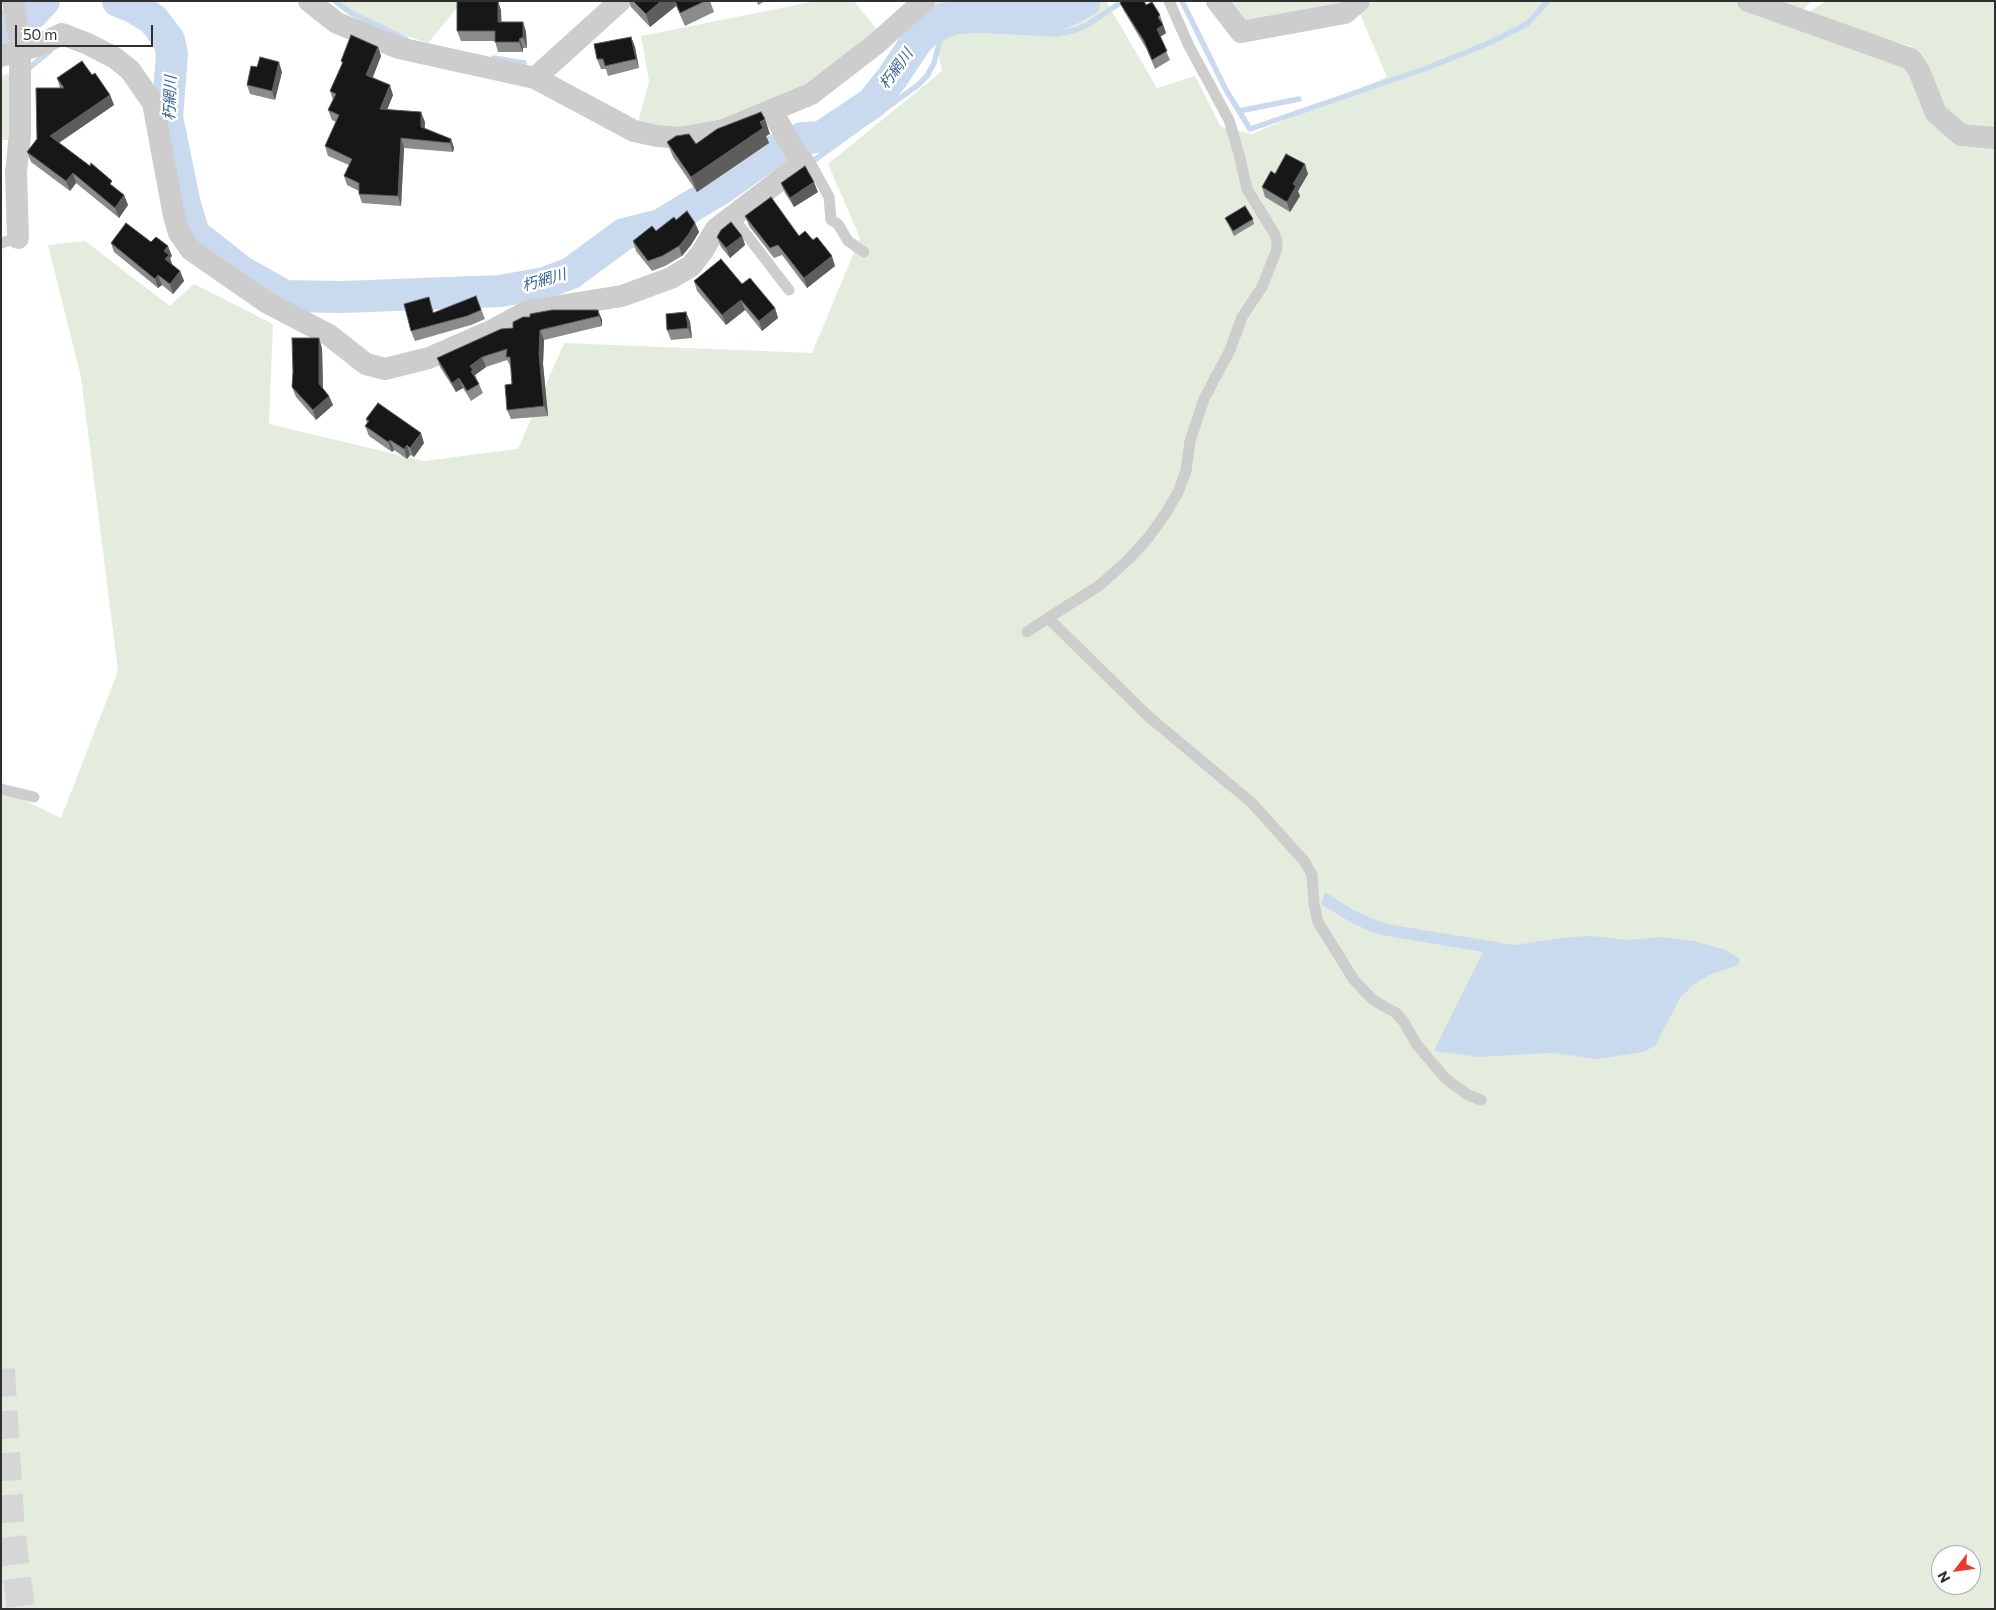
<!DOCTYPE html>
<meta charset="utf-8">
<style>
body{margin:0}
#map{position:relative;width:1996px;height:1610px;overflow:hidden;background:#fff;font-family:Commissioner,sans-serif}
canvas{display:block}
.frame{position:absolute;inset:0;border:2px solid #303030;pointer-events:none}
.north{position:absolute;left:1931px;top:1545px;width:50px;height:50px;box-sizing:border-box;background:#fff;border:1px solid #acacac;border-radius:50%;rotate:240deg;font-size:14px;font-weight:700;line-height:20px;text-align:center;color:#303030}
.north::after{content:'';display:block;margin:auto;width:18px;height:22px;background:#ed382c;clip-path:polygon(50% 0,100% 100%,50% 72%,0 100%)}
.scale{position:absolute;left:15px;top:25px;width:138px;height:22px;box-sizing:border-box;border:2px solid #303030;border-top:0;padding-left:6px;font-size:15px;line-height:18px;white-space:nowrap;color:#303030;-webkit-text-stroke:4px #fff;paint-order:stroke}
</style>
<div id="map">
<canvas width="1996" height="1610"></canvas>
<div class="frame"></div>
<div class="north">N</div>
<div class="scale">50 m</div>
</div>
<script>
const ctx = document.querySelector('canvas').getContext('2d');
ctx.lineJoin = 'round';
function paint(path, color) { ctx.fillStyle = color; ctx.fill(path, 'evenodd'); }
const poly = rows => new Path2D(rows.map(r => 'M' + r).join(''));
function strokePath(path, color, width, dash) { ctx.strokeStyle = color; ctx.lineWidth = width; ctx.lineCap = dash ? 'butt' : 'round'; ctx.setLineDash(dash || []); ctx.stroke(path); }
function write(font, color, halo, rows, align = 'center') {
  ctx.font = font + ' Commissioner,"Noto Sans JP",sans-serif'; ctx.lineWidth = 5; ctx.setLineDash([]); ctx.textBaseline = 'middle'; ctx.strokeStyle = halo; ctx.fillStyle = color; for (const [text, x, y, turn = 0] of rows) {
    ctx.save(); ctx.translate(x, y); ctx.rotate((+turn || 0) * Math.PI / 180); ctx.textAlign = isNaN(turn) ? turn : align; if (halo) ctx.strokeText(text, 0, 0); ctx.fillText(text, 0, 0); ctx.restore();
  }
}
const green = poly([
 [337,1,468,1,457,8,428,43,396,32,350,10],
 [816,1,854,1,878,31,789,99,680,133,637,126,649,81,641,36],
 [927,1,1106,1,1157,88,1195,76,1221,127,1252,134,1387,77,1359,12,1374,1,1812,1,1791,21,1910,67,1946,134,1995,145,1995,1609,1,1609,1,789,61,818,118,671,81,377,48,245,85,241,170,306,194,284,273,324,269,424,424,461,518,449,564,343,812,353,860,238,828,164,942,71],
 [1941,1555,1971,1555,1971,1585,1941,1585],
 [1223,1,1352,1,1246,23],
 [1826,1,1995,1,1995,130,1978,133,1950,116,1922,57,1910,46,1804,15],
 [9,74,11,140,1,140,1,75]
]);
const water = poly([
 [1325,892,1353,910,1378,921,1393,925,1515,945,1569,937,1592,936,1628,940,1662,937,1694,941,1726,950,1740,959,1738,965,1709,975,1693,985,1680,998,1655,1046,1643,1052,1598,1059,1552,1053,1478,1057,1434,1051,1483,952,1392,937,1374,933,1350,922,1321,904]
]);
const stream = poly([
 [335,1,351,13,406,39],
 [1182,1,1226,90,1250,129,1427,68,1489,43,1527,24,1548,1],
 [494,58,524,63],
 [29,68,51,50],
 [1239,111,1299,99],
 [809,164,918,85,927,76,934,63,940,40,944,37,955,32,976,30,1057,34,1075,30,1087,25,1123,1]
]);
const river = poly([
 [118,1,131,6,153,19,169,40,172,54,167,117,185,205,194,234,242,272,285,296,343,297,500,291,545,283,571,273,624,234,660,225,722,188,774,151,802,138,821,137,872,103,892,78,916,42,938,20,973,14,1050,17,1073,8,1085,1],
 [1,28,33,13,44,1]
]);
const motorwayTunnel = poly([
 [1,1369,11,1529,21,1609]
]);
const service = poly([
 [1169,1,1189,46,1229,120,1239,154,1247,189,1274,233,1277,241,1277,249,1262,287,1242,317,1230,350,1204,399,1190,441,1186,471,1178,492,1166,513,1148,538,1129,559,1100,585,1048,618,1148,716,1252,803,1305,862,1312,875,1314,904,1318,922,1354,980,1373,1000,1396,1013,1404,1022,1417,1045,1446,1079,1468,1095,1481,1100],
 [807,157,829,197,831,220,838,224,848,241,864,252],
 [732,216,789,290],
 [1,243,18,238],
 [1027,632,1048,618],
 [1,789,34,797]
]);
const minor = poly([
 [13,1,20,41,20,135,16,172,18,238],
 [309,1,337,23,399,48,535,78,634,131,657,136,680,138,724,130,811,94,877,43,924,1],
 [1217,1,1241,32,1345,13,1359,1],
 [1748,1,1911,59,1919,71,1936,113,1961,135,1995,138],
 [1,56,37,46,62,34,88,44,115,58,130,70,153,103,174,216,179,233,191,250,266,302,329,335,366,364,385,369,429,358,493,330,528,311,622,296,671,278,691,266,702,252,716,229,797,167,800,161,772,111],
 [535,78,620,1]
]);
const wall = poly([
 [629,1,710,1,714,12,685,26,676,6,650,27,631,7],
 [757,1,765,1,758,5],
 [1120,3,1146,5,1160,15,1166,33,1160,37,1170,60,1155,69,1147,50,1124,11],
 [501,10,501,22,523,22,526,32,527,48,523,48,523,52,498,52,495,41,461,41,457,31],
 [631,37,635,47,639,68,608,76,606,69,601,69,597,59],
 [378,47,381,56,372,78,393,95,387,109,425,122,425,128,451,139,454,148,453,152,404,148,401,206,362,203,359,194,359,191,347,185,344,176,349,165,328,156,325,146,336,122,332,120,328,110,333,100,330,91,342,64,341,61],
 [282,72,275,100,250,94,247,85],
 [92,75,110,95,114,105,59,143,124,195,128,205,119,218,76,183,70,191,31,162,27,152,37,139,60,88,57,78],
 [770,134,766,136,769,143,697,192,673,157,667,142,696,144],
 [1308,174,1298,191,1300,196,1290,212,1265,197,1262,187],
 [781,183,818,192,794,207,785,193],
 [745,216,799,236,835,266,807,288,782,255,774,258,749,226],
 [1225,218,1253,219,1254,224,1234,236],
 [676,220,695,223,699,232,691,245,682,256,665,266,652,271,636,251,633,241,656,231],
 [742,236,745,245,730,258,721,247,717,237],
 [151,242,172,256,170,258,172,264,180,271,184,281,173,294,162,285,158,288,114,252,111,243],
 [694,281,742,284,775,308,778,318,762,331,745,310,726,325,697,291],
 [476,296,485,319,471,325,415,341,411,331,432,307,434,313],
 [598,310,602,320,602,326,544,340,543,364,548,416,511,419,507,410,512,384,511,367,507,360,486,367,475,375,483,393,471,401,463,388,456,392,440,367,437,358,513,328,530,317],
 [686,312,690,322,692,338,671,340,667,330],
 [322,348,323,388,333,405,316,420,296,397,292,387],
 [366,419,424,443,414,457,410,455,407,459,394,450,392,452,369,436,365,426,367,423]
]);
const shadedWall = poly([
 [498,1,501,10,502,32,498,22],
 [661,1,674,1,676,6,650,27,646,14],
 [523,22,526,32,527,48,523,38],
 [1163,25,1166,33,1160,37,1157,29],
 [631,37,635,47,639,68,636,59],
 [520,38,523,48,523,52,519,42],
 [378,47,381,56,370,85,366,75],
 [279,62,282,72,275,100,272,91],
 [390,85,393,95,384,118,380,109],
 [110,95,114,105,54,146,50,136],
 [421,112,425,122,424,136,421,127],
 [765,119,770,134,766,136,769,143,697,192,691,177],
 [401,138,404,148,401,206,398,196],
 [451,139,454,148,453,152,450,143],
 [1305,164,1308,174,1298,191,1300,196,1290,212,1287,202,1293,184],
 [73,173,76,183,70,191,66,181],
 [814,182,818,192,794,207,790,198],
 [124,195,128,205,119,218,115,208],
 [695,223,699,232,691,245,682,256,679,246],
 [742,236,745,245,730,258,726,248],
 [168,246,172,256,170,258,172,264,165,259,164,251],
 [832,256,835,266,807,288,804,278],
 [180,271,184,281,173,294,170,284],
 [158,275,162,285,158,288,155,279],
 [741,300,745,310,726,325,722,315],
 [775,308,778,318,762,331,759,321],
 [598,310,602,320,602,326,599,316],
 [686,312,690,322,692,338,688,328],
 [540,330,544,340,543,364,548,416,544,406,539,354],
 [319,338,322,348,323,394,319,384],
 [482,357,486,367,475,375,476,380,471,371,470,366],
 [459,378,463,388,456,392,452,383],
 [329,396,333,405,316,420,313,410],
 [421,433,424,443,414,457,410,448],
 [390,440,394,450,392,452,388,442],
 [407,445,410,455,407,459,404,449]
]);
const building = poly([
 [457,1,498,1,498,22,523,22,523,38,520,38,519,42,495,42,495,31,457,31,457,1],
 [633,1,661,1,646,14,633,1],
 [675,1,705,1,680,13,675,1],
 [1122,1,1144,1,1146,5,1152,2,1160,15,1158,17,1163,25,1157,29,1167,51,1152,60,1144,41,1120,3,1122,1],
 [351,35,378,47,366,75,390,85,380,109,421,112,421,127,451,139,450,143,401,138,398,196,359,194,359,183,344,176,352,159,325,146,339,115,328,110,336,94,330,91,343,62,341,61,351,35],
 [631,37,636,59,605,66,603,59,597,59,594,44,631,37],
 [260,57,279,62,272,91,247,85,251,66,257,67,260,57],
 [82,61,92,75,95,73,110,95,50,136,90,166,91,163,112,181,110,184,124,195,115,208,73,173,66,181,27,152,37,139,36,88,64,88,57,78,82,61],
 [761,112,765,119,760,122,763,128,691,177,667,142,676,136,689,134,696,144,717,129,761,112],
 [1286,154,1305,164,1293,184,1296,186,1287,202,1262,187,1271,171,1275,174,1286,154],
 [805,166,814,182,790,198,781,183,805,166],
 [771,197,799,236,805,231,813,240,817,237,832,256,804,278,778,245,770,248,745,216,771,197],
 [1245,206,1253,219,1233,231,1225,218,1245,206],
 [687,211,695,223,688,235,679,246,662,256,648,261,633,241,652,226,656,231,674,217,676,220,687,211],
 [731,222,742,236,726,248,717,237,721,230,731,222],
 [126,223,151,242,156,237,168,246,164,251,169,255,165,259,180,271,170,284,158,275,155,279,111,243,126,223],
 [721,259,742,284,750,278,775,308,759,321,741,300,722,315,694,281,721,259],
 [476,296,481,310,467,316,411,331,404,304,429,297,433,313,476,296],
 [552,310,598,310,599,316,540,330,539,354,544,406,507,410,505,385,512,384,510,357,506,357,507,349,482,357,470,366,473,370,471,371,479,384,467,391,459,378,452,383,437,358,501,329,513,328,513,322,523,317,530,317,530,314,552,310],
 [686,312,688,328,667,330,666,314,686,312],
 [292,338,319,338,319,384,329,396,313,410,292,387,293,372,292,338],
 [378,403,421,433,410,448,407,445,404,449,390,440,388,442,365,426,369,421,366,419,378,403]
]);
const waterNames = [
 ["朽網川",896,69,-54],
 ["朽網川",170,98,-88],
 ["朽網川",544,280,-16]
];
paint(green, '#e4eddd');
paint(water, '#c9daee');
strokePath(stream, '#c9daee', 5.5);
strokePath(river, '#c9daee', 32);
strokePath(motorwayTunnel, '#d6d6d6', 28, [28, 14]);
strokePath(service, '#cdcdcd', 11);
strokePath(minor, '#cdcdcd', 22);
paint(wall, '#8b8b8b');
paint(shadedWall, '#5d5d5d');
paint(building, '#171717');
strokePath(building, '#5d5d5d', 1);
write('italic 15px', '#3a6696', '#fff', waterNames);
</script>
